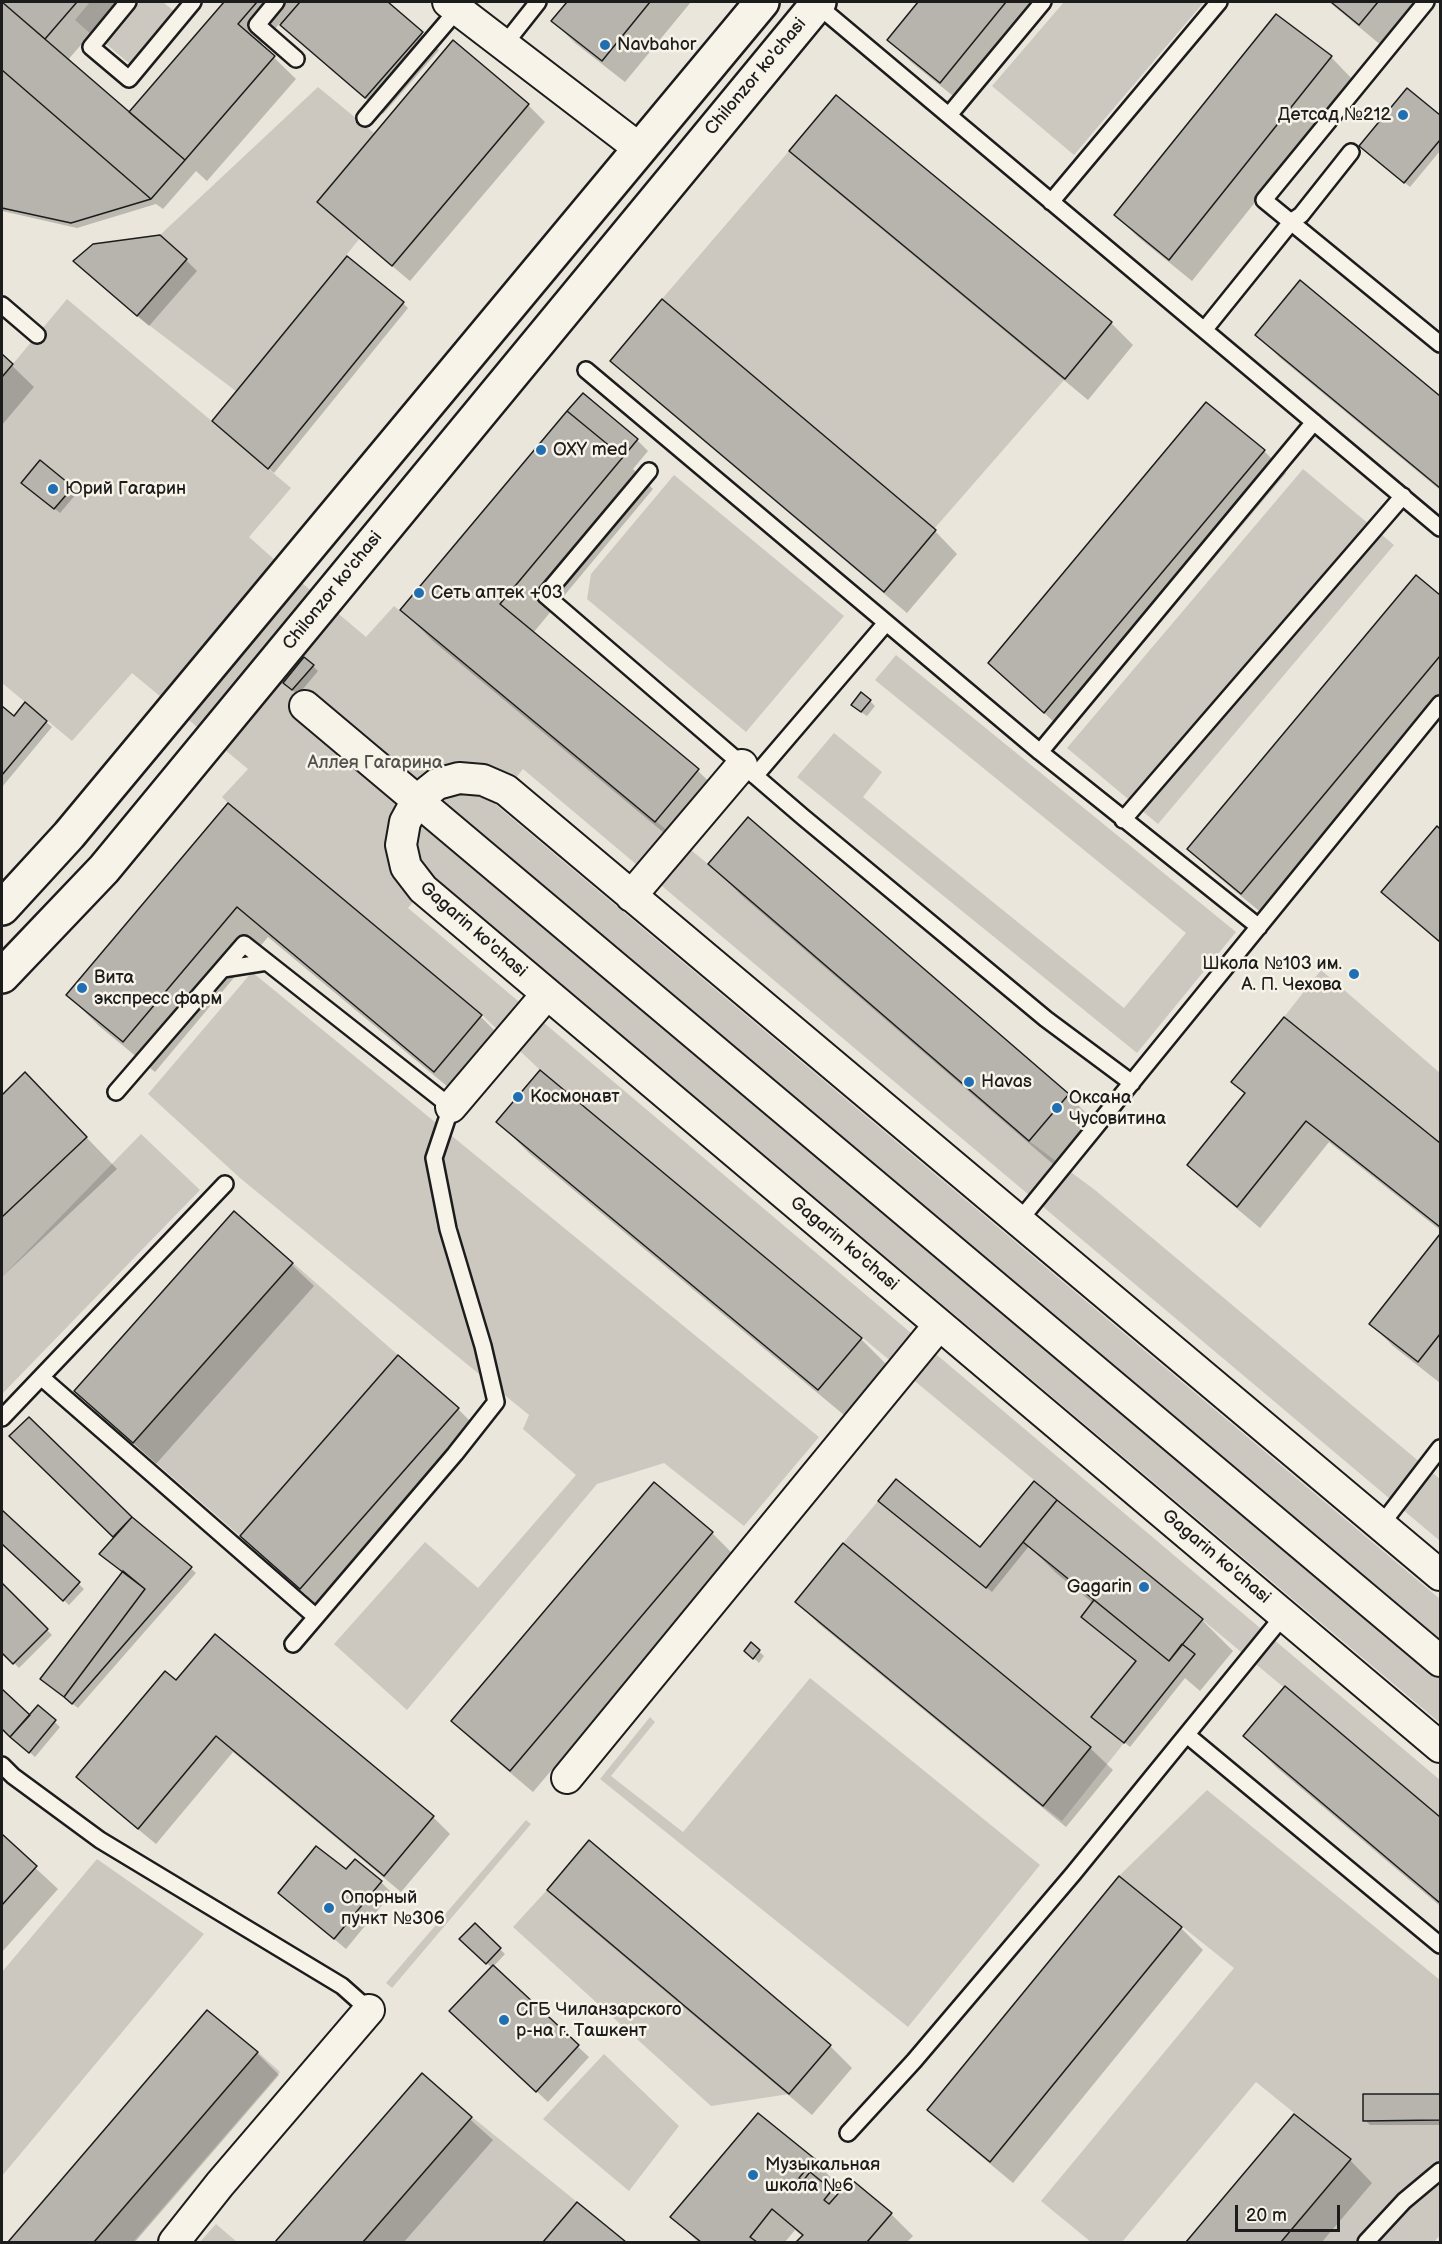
<!DOCTYPE html>
<meta charset="utf-8">
<style>
body{margin:0}
#map{position:relative;width:1442px;height:2244px;overflow:hidden;background:#eae6dc;font-family:"Balsamiq Sans",sans-serif}
canvas{display:block}
.frame{position:absolute;inset:0;border:3px solid #1c1c1c;pointer-events:none}
.scale{position:absolute;left:1235px;top:2205px;width:105px;height:27px;box-sizing:border-box;border:3px solid #1c1c1c;border-top:0;padding-left:8px;font-size:18px;line-height:21px;white-space:nowrap;color:#1c1c1c;-webkit-text-stroke:4px #f7f3e8;paint-order:stroke}
</style>
<div id="map">
<canvas width="1442" height="2244"></canvas>
<div class="frame"></div>
<div class="scale">20 m</div>
</div>
<script>
const ctx = document.querySelector('canvas').getContext('2d');
ctx.lineJoin = 'round';
function paint(path, color) { ctx.fillStyle = color; ctx.fill(path, 'evenodd'); }
const poly = rows => new Path2D(rows.map(r => 'M' + r).join(''));
function strokePath(path, color, width, dash) { ctx.strokeStyle = color; ctx.lineWidth = width; ctx.lineCap = dash ? 'butt' : 'round'; ctx.setLineDash(dash || []); ctx.stroke(path); }
function write(font, color, halo, rows, align = 'center') {
  ctx.font = font + ' "Balsamiq Sans",sans-serif'; ctx.lineWidth = 5; ctx.setLineDash([]); ctx.textBaseline = 'middle'; ctx.strokeStyle = halo; ctx.fillStyle = color; for (const [text, x, y, turn = 0] of rows) {
    ctx.save(); ctx.translate(x, y); ctx.rotate((+turn || 0) * Math.PI / 180); ctx.textAlign = isNaN(turn) ? turn : align; if (halo) ctx.strokeText(text, 0, 0); ctx.fillText(text, 0, 0); ctx.restore();
  }
}
const green = poly([
 [90,2,120,2,92,35,75,20],
 [140,2,163,2,175,12,131,65,105,43],
 [1064,2,1204,2,1074,155,992,86],
 [318,87,374,133,317,202,360,238,237,392,137,316,187,259,160,235],
 [789,151,1065,379,934,529,662,299],
 [67,299,291,488,249,537,276,561,366,637,394,606,708,864,1029,1141,1095,1190,1440,1479,1440,1541,523,769,495,804,1440,1599,1440,1723,434,877,408,908,1440,1780,1440,1817,540,1070,482,1015,228,803,222,797,248,769,132,673,72,741,2,683,2,377],
 [1303,469,1394,545,1158,824,1067,748],
 [674,475,844,616,746,732,587,599,591,574],
 [896,655,1236,932,1137,1053,797,777,834,733,882,772,863,797,1124,1008,1186,933,875,680],
 [1321,970,1440,1073,1440,1143,1284,1017],
 [252,972,819,1437,744,1526,664,1463,597,1484,407,1710,334,1644,425,1542,478,1588,576,1475,523,1429,529,1415,240,1178,148,1094],
 [141,1134,200,1190,2,1394,2,1277],
 [293,1263,398,1355,240,1536,133,1443],
 [878,1501,986,1587,1023,1542,1094,1600,1081,1617,1136,1661,1092,1717,1124,1743,1062,1821,1043,1806,1091,1746,843,1543],
 [810,1678,1040,1865,908,2027,600,1779,650,1717,655,1722,611,1776,683,1832],
 [1207,1790,1440,1980,1440,2235,1434,2242,1281,2242,1351,2159,1256,2082,1122,2242,1091,2242,1041,2201,1234,1968,1119,1876],
 [526,1820,531,1824,392,1988,386,1983],
 [97,1859,204,1934,2,2176,2,1972],
 [547,1890,789,2094,711,2106,513,1927],
 [258,2052,280,2072,133,2242,94,2242],
 [604,2054,679,2126,629,2191,543,2119],
 [472,2117,577,2202,543,2242,363,2242],
 [216,2224,237,2242,200,2242]
]);
const shadow = poly([
 [2,2,118,2,67,61,136,120,131,112,226,2,386,2,439,50,383,114,280,23,261,45,296,79,207,181,196,171,163,209,156,204,77,228,2,211],
 [569,2,691,2,625,82,575,43,553,21],
 [920,2,1046,2,963,104,911,62,889,40],
 [1329,2,1419,2,1382,46],
 [1331,57,1353,80,1192,281,1138,237,1116,215],
 [1407,90,1440,117,1440,151,1410,187,1366,151],
 [528,105,545,122,410,281,336,219,319,202],
 [791,151,1111,323,1133,345,1088,400,814,173],
 [186,260,197,271,149,326,87,273],
 [1300,282,1440,398,1440,490,1279,357,1257,334],
 [403,303,408,308,274,473,219,426],
 [2,356,34,387,2,425],
 [612,361,935,531,957,554,907,613,635,383],
 [637,440,648,451,633,469,653,489,533,633,698,771,730,802,687,852,433,641,402,610],
 [1264,451,1286,473,1067,734,990,663],
 [29,488,72,488,77,493,60,513],
 [1417,577,1440,597,1440,704,1264,915,1211,871,1189,849],
 [313,666,318,671,298,695,290,688],
 [870,701,875,706,867,716,858,710],
 [25,704,52,727,2,787,2,708,14,718],
 [228,805,481,1017,512,1048,466,1102,268,937,155,1072,99,1026,68,995],
 [749,819,1068,1095,1099,1126,1061,1171,741,895,710,864],
 [1437,828,1440,831,1440,943,1383,891],
 [1284,1019,1440,1145,1440,1230,1329,1142,1260,1228,1211,1187,1189,1165,1245,1094,1233,1082],
 [25,1074,117,1169,2,1277,2,1097],
 [498,1122,861,1339,892,1370,850,1420,529,1153],
 [1440,1236,1440,1383,1393,1346,1371,1324],
 [291,1264,314,1286,156,1464,76,1391],
 [458,1409,480,1431,323,1610,264,1558,242,1536],
 [29,1419,131,1518,196,1573,78,1708,47,1684,124,1572,115,1537,12,1436],
 [1034,1483,1202,1620,1233,1651,1200,1691,1185,1678,1130,1747,1099,1722,1137,1661,1093,1603,1056,1573,1029,1546,992,1592,886,1506,980,1549],
 [2,1512,84,1589,69,1605,2,1542],
 [712,1533,734,1555,533,1792,475,1743,453,1721],
 [843,1545,1090,1748,1113,1770,1066,1827,819,1624,797,1602],
 [2,1585,52,1635,19,1668,2,1651],
 [215,1636,433,1817,450,1834,401,1892,233,1752,156,1844,94,1793,78,1776,176,1682],
 [751,1644,764,1656,759,1663,746,1651],
 [1285,1689,1440,1819,1440,1906,1276,1767,1245,1736],
 [2,1691,30,1717,38,1707,60,1727,35,1757,2,1727],
 [2,1837,58,1889,2,1952],
 [346,1872,381,1882,392,1893,346,1949,280,1893],
 [549,1890,830,2046,852,2068,812,2115,571,1912],
 [475,1925,505,1954,493,1967,589,2057,548,2102,463,2023,492,1968,461,1939],
 [1181,1928,1203,1950,1013,2183,952,2132,929,2110],
 [208,2012,257,2053,279,2075,135,2242,10,2242],
 [422,2076,493,2140,404,2242,276,2242],
 [1365,2095,1440,2095,1440,2125,1370,2125,1365,2120],
 [1294,2116,1350,2160,1372,2183,1322,2242,1188,2242],
 [814,2160,836,2183,829,2190,837,2197,891,2214,913,2236,907,2242,798,2242,803,2237,795,2230,785,2242,698,2242,672,2217],
 [577,2204,623,2242,545,2242]
]);
const building = poly([
 [2,2,77,2,45,39,2,2],
 [2,2,185,160,151,199,2,70,2,2],
 [224,2,257,2,238,24,275,56,185,160,129,112,224,2],
 [300,2,388,2,423,32,365,98,280,25,300,2],
 [567,2,650,2,602,61,551,21,567,2],
 [918,2,1006,2,940,83,887,40,918,2],
 [1331,2,1378,2,1359,25,1331,2],
 [1276,14,1332,56,1169,260,1114,215,1276,14],
 [453,40,529,104,392,266,317,202,453,40],
 [2,70,151,199,71,223,2,208,2,70],
 [1407,88,1440,115,1440,140,1404,183,1359,146,1407,88],
 [836,95,1112,322,1065,379,789,151,836,95],
 [160,235,187,259,137,316,73,261,93,244,160,235],
 [347,256,404,302,268,469,212,421,347,256],
 [1300,280,1440,396,1440,488,1255,335,1300,280],
 [662,299,936,530,884,592,610,361,662,299],
 [2,354,13,364,2,377,2,354],
 [583,393,638,439,623,457,567,411,583,393],
 [1206,402,1265,450,1044,713,988,663,1206,402],
 [567,411,623,457,500,604,699,769,655,822,400,610,567,411],
 [40,460,73,487,54,509,21,483,40,460],
 [1416,575,1440,595,1440,656,1241,894,1187,849,1416,575],
 [304,657,314,665,292,690,283,683,304,657],
 [861,692,871,700,861,712,851,705,861,692],
 [25,702,47,721,2,775,2,706,14,716,25,702],
 [228,803,482,1015,434,1072,237,907,123,1042,66,995,228,803],
 [748,817,1069,1094,1029,1141,708,864,748,817],
 [1437,826,1440,829,1440,942,1381,892,1437,826],
 [1284,1017,1440,1143,1440,1227,1306,1121,1237,1207,1187,1165,1245,1093,1231,1082,1284,1017],
 [540,1070,862,1338,818,1390,496,1122,540,1070],
 [25,1072,87,1137,2,1217,2,1095,25,1072],
 [234,1211,293,1263,133,1443,74,1391,234,1211],
 [1440,1234,1440,1334,1418,1362,1369,1324,1440,1234],
 [398,1355,459,1408,300,1589,240,1536,398,1355],
 [29,1417,132,1517,113,1537,9,1436,29,1417],
 [896,1479,980,1547,1034,1481,1057,1500,986,1588,878,1501,896,1479],
 [654,1482,713,1532,510,1771,451,1721,654,1482],
 [1057,1500,1203,1619,1169,1661,1023,1542,1057,1500],
 [2,1510,80,1582,63,1601,2,1544,2,1510],
 [132,1517,192,1567,72,1704,64,1697,145,1589,99,1554,132,1517],
 [843,1543,1091,1747,1043,1806,795,1602,843,1543],
 [123,1571,145,1589,64,1697,40,1679,123,1571],
 [2,1583,48,1629,13,1664,2,1653,2,1583],
 [1094,1600,1169,1661,1182,1644,1195,1654,1124,1743,1091,1717,1136,1661,1081,1617,1094,1600],
 [215,1634,434,1816,384,1876,216,1736,138,1829,76,1777,165,1671,176,1680,215,1634],
 [751,1642,760,1650,753,1659,744,1651,751,1642],
 [1285,1686,1440,1817,1440,1903,1243,1736,1285,1686],
 [2,1689,30,1715,10,1737,2,1729,2,1689],
 [38,1705,56,1720,29,1753,10,1737,38,1705],
 [2,1834,37,1866,2,1905,2,1834],
 [589,1840,831,2045,789,2094,547,1890,589,1840],
 [316,1846,346,1869,355,1859,382,1881,334,1939,278,1893,316,1846],
 [1119,1876,1182,1927,990,2162,927,2110,1119,1876],
 [475,1923,501,1948,486,1964,459,1939,475,1923],
 [493,1965,579,2045,536,2092,449,2011,493,1965],
 [207,2010,258,2052,94,2242,8,2242,207,2010],
 [422,2073,472,2117,363,2242,275,2242,422,2073],
 [1363,2094,1440,2094,1440,2120,1363,2121,1363,2094],
 [758,2113,815,2159,799,2178,803,2181,810,2172,832,2190,824,2200,829,2204,851,2179,892,2213,867,2242,796,2242,803,2235,772,2209,750,2237,757,2242,701,2242,670,2217,758,2113],
 [1294,2114,1351,2159,1281,2242,1186,2242,1294,2114],
 [577,2202,626,2242,543,2242,577,2202]
]);
const lane = poly([
 [128,2,91,47,129,79,193,2],
 [276,2,257,25,296,59],
 [1426,2,1264,200,1440,344],
 [816,4,1440,528],
 [504,45,538,2],
 [949,115,1043,2],
 [365,118,458,9],
 [1051,202,1219,2],
 [2,305,37,335],
 [1205,329,1292,221,1301,215,1351,152],
 [586,370,1040,752,1259,927],
 [649,471,545,595,803,817,1046,1019,1132,1083],
 [1040,752,1314,422],
 [755,776,886,623],
 [1123,820,1403,496],
 [223,969,267,962],
 [116,1092,244,944,451,1107,434,1158,448,1229,483,1346,496,1402,455,1454,293,1644],
 [1019,1221,1440,704],
 [41,1377,316,1617],
 [2,1418,225,1184],
 [1381,1525,1440,1448],
 [1187,1735,1440,1945],
 [2,1765,13,1776,100,1840,342,1986,369,2010],
 [848,2133,914,2061,1073,1874,1284,1615],
 [1366,2242,1404,2201,1440,2171]
]);
const street = poly([
 [448,2,640,149],
 [305,706,1440,1661],
 [631,896,742,765],
 [451,1107,547,994],
 [1440,1575,506,790,483,780,459,778,437,784,417,800,405,822,401,845,406,867,423,889,1440,1747],
 [567,1778,939,1325],
 [174,2242,220,2184,369,2010]
]);
const secondary = poly([
 [2,908,69,835,762,2],
 [2,976,104,869,819,2]
]);
const markers = [
 [605,45,6,"#1f6fb2"],
 [1403,115,6,"#1f6fb2"],
 [541,450,6,"#1f6fb2"],
 [53,489,6,"#1f6fb2"],
 [419,593,6,"#1f6fb2"],
 [1354,974,6,"#1f6fb2"],
 [82,988,6,"#1f6fb2"],
 [969,1082,6,"#1f6fb2"],
 [518,1097,6,"#1f6fb2"],
 [1057,1108,6,"#1f6fb2"],
 [1144,1587,6,"#1f6fb2"],
 [329,1908,6,"#1f6fb2"],
 [504,2020,6,"#1f6fb2"],
 [753,2175,6,"#1f6fb2"]
];
const poiNames = [
 ["Navbahor",617,45],
 ["Детсад №212",1391,115,"right"],
 ["OXY med",553,450],
 ["Юрий Гагарин",65,489],
 ["Сеть аптек +03",431,593],
 ["Школа №103 им.",1342,964,"right"],
 ["А. П. Чехова",1342,985,"right"],
 ["Вита",94,978],
 ["экспресс фарм",94,999],
 ["Havas",981,1082],
 ["Космонавт",530,1097],
 ["Оксана",1069,1098],
 ["Чусовитина",1069,1119],
 ["Gagarin",1132,1587,"right"],
 ["Опорный",341,1898],
 ["пункт №306",341,1919],
 ["СГБ Чиланзарского",516,2010],
 ["р-на г. Ташкент",516,2031],
 ["Mузыкальная",765,2165],
 ["школа №6",765,2186]
];
const streetNames = [
 ["Chilonzor ko'chasi",756,77,-50],
 ["Chilonzor ko'chasi",333,591,-51],
 ["Gagarin ko'chasi",473,930,41],
 ["Gagarin ko'chasi",844,1244,40],
 ["Gagarin ko'chasi",1216,1557,40]
];
const parkNames = [
 ["Аллея Гагарина",375,763]
];
paint(green, '#ccc8c0');
paint(shadow, '#0003');
paint(building, '#b6b4ac');
strokePath(building, '#1c1c1c', 1.5);
strokePath(lane, '#1c1c1c', 20);
strokePath(street, '#1c1c1c', 34);
strokePath(secondary, '#1c1c1c', 38);
strokePath(lane, '#f7f3e8', 15);
strokePath(street, '#f7f3e8', 30);
strokePath(secondary, '#f7f3e8', 33);
for (const [x, y, r, color] of markers) { const dot = new Path2D(); dot.arc(x, y, r, 0, 2 * Math.PI); ctx.fillStyle = color; ctx.fill(dot); strokePath(dot, '#f7f3e8', 2); }
write('18px', '#1c1c1c', '#f7f3e8', poiNames, 'left');
write('18px', '#1c1c1c', '#f7f3e8', streetNames);
write('18px', '#51504d', '#f7f3e8', parkNames);
</script>
